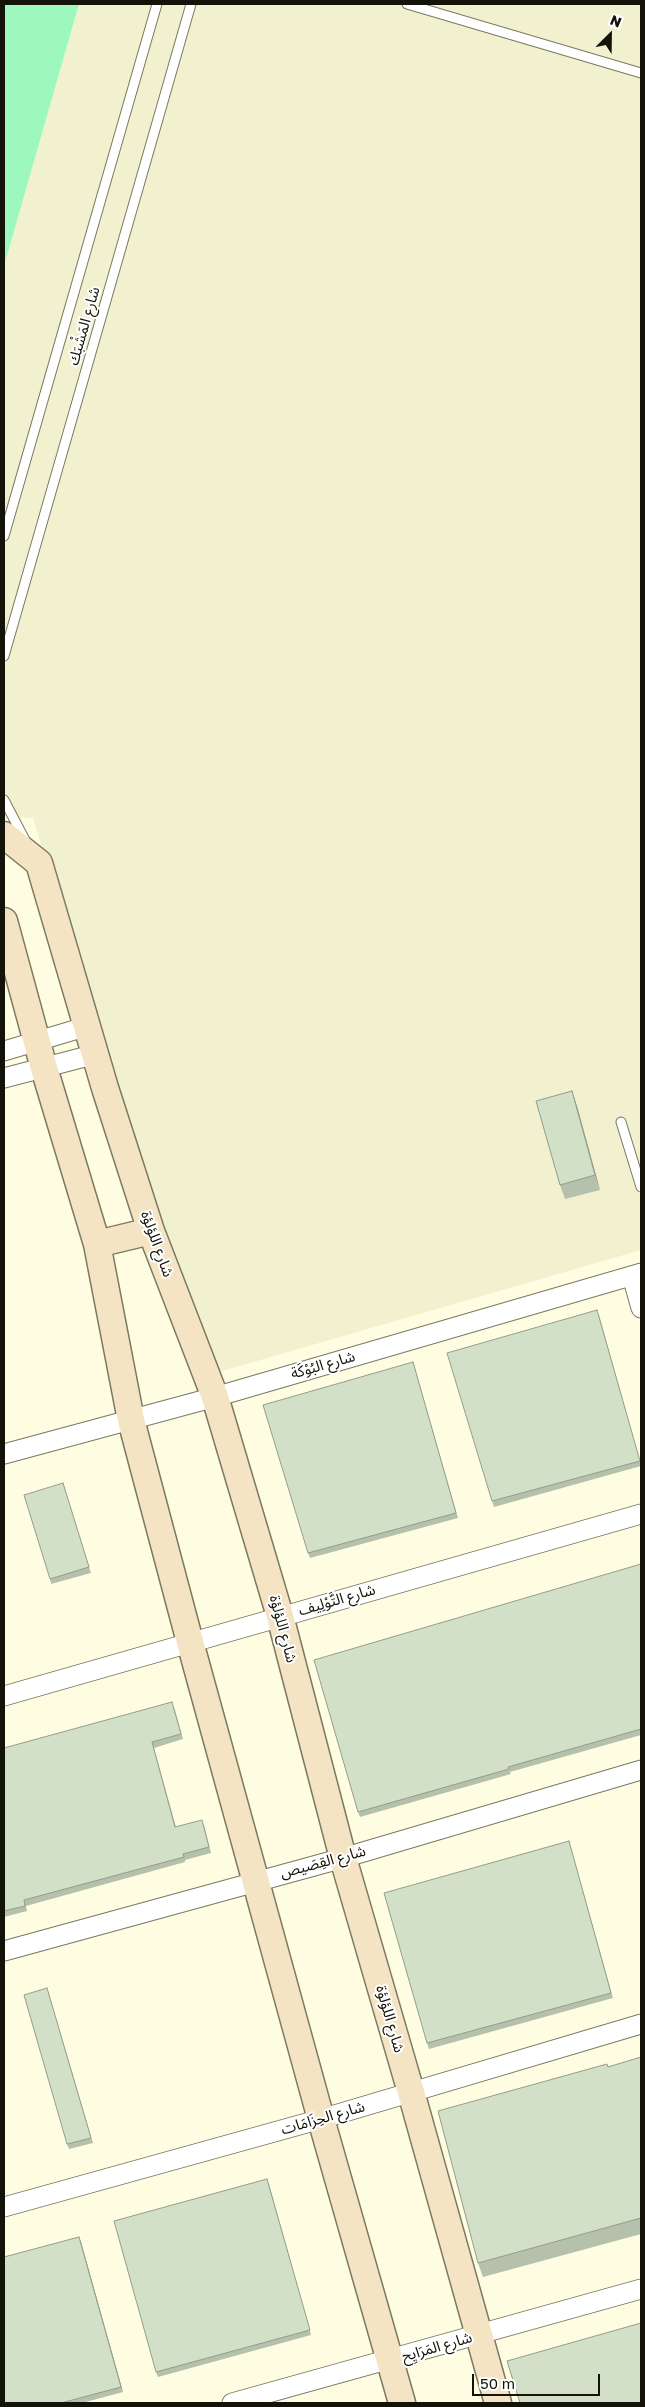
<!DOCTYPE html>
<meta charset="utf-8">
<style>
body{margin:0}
#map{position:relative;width:645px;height:2407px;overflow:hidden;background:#fefde2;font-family:"Golos Text",sans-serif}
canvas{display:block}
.frame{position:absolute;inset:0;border:5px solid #13130a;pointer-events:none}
.north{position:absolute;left:585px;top:10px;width:50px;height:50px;-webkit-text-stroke:4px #fff;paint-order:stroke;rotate:23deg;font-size:14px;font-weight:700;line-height:20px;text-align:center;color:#13130a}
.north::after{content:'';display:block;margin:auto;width:18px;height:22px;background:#13130a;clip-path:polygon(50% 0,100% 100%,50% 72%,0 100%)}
.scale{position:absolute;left:472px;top:2374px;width:128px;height:22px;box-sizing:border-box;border:2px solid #13130a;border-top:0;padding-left:6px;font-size:15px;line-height:18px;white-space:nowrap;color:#13130a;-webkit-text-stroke:4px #fff;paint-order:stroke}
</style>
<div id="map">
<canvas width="645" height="2407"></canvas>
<div class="frame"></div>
<div class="north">N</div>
<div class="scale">50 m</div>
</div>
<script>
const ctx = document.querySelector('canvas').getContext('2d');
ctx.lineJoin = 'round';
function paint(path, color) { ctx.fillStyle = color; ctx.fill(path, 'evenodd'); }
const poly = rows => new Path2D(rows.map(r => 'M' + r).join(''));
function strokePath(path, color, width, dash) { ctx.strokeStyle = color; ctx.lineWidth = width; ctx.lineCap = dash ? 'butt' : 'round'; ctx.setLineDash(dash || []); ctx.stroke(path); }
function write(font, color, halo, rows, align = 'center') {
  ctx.font = font + ' "Golos Text","Noto Sans Arabic",sans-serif'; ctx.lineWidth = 4; ctx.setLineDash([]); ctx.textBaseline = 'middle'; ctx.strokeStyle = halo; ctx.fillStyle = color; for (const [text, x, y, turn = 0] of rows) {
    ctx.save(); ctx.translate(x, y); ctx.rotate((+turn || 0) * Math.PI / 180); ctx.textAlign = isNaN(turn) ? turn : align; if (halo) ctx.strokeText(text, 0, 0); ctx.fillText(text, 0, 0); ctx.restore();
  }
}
const built = poly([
 [79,4,641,4,641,1250,205,1376,33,818,4,816,4,266]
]);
const water = poly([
 [4,4,79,4,4,266]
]);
const lane = poly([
 [407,4,641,73],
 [4,536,157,4],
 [4,656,191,4],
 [4,800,25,840],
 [621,1122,641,1187]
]);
const street = poly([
 [4,1051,88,1026],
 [4,1078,96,1054],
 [632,1276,641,1308],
 [4,1454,215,1397,641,1273],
 [4,1696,641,1514],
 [4,1951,343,1858,641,1770],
 [4,2207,321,2119,641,2024],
 [232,2403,641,2289]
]);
const secondary = poly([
 [4,835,39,863,105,1088,151,1231,215,1397,280,1616,343,1858,411,2092,498,2403],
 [4,921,44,1068,97,1244,131,1420,190,1642,321,2119,402,2403],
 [97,1244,151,1231]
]);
const wall = poly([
 [572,1091,577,1106,600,1190,565,1199,560,1185],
 [599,1315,641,1466,494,1507,492,1501],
 [413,1362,458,1518,310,1558,308,1553],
 [63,1483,91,1573,51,1584,50,1579],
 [641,1564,641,1735,510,1772,511,1774,360,1817,358,1812],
 [174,1707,183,1739,154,1748,176,1827,204,1825,211,1853,185,1860,185,1862,26,1906,27,1911,4,1917,4,1748],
 [569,1841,613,1998,429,2049,427,2043],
 [47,1988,93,2143,69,2149,67,2144],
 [641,2057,641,2234,483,2277,478,2263,608,2067],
 [269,2184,311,2335,158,2377,156,2372],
 [81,2242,123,2392,82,2403,4,2403]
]);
const shadedWall = poly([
 [572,1091,577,1106,600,1190,595,1175],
 [79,2237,81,2242,123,2392,121,2387]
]);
const building = poly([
 [572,1091,595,1175,560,1185,536,1101,572,1091],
 [597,1310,640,1461,492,1501,447,1353,597,1310],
 [413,1362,456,1513,308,1553,263,1405,413,1362],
 [63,1483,89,1567,50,1579,24,1495,63,1483],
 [641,1564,641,1729,508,1767,509,1769,358,1812,314,1660,641,1564],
 [172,1702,181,1734,152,1742,175,1827,202,1820,209,1847,183,1854,184,1857,24,1900,25,1906,4,1911,4,1748,172,1702],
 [569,1841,611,1993,427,2043,384,1893,569,1841],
 [47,1988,91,2138,67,2144,24,1995,47,1988],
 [641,2057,641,2218,478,2263,438,2111,607,2064,608,2067,641,2057],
 [267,2179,310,2330,156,2372,114,2221,267,2179],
 [79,2237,121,2387,61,2403,4,2403,4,2257,79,2237],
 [641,2323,641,2403,520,2403,507,2361,641,2323]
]);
const streetNames = [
 ["شارع المَشْبَك",84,326,-74],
 ["شارع اللؤلؤة",157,1244,70],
 ["شارع البُوْكَة",323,1365,-16],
 ["شارع التَّوْلِيف",337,1600,-16],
 ["شارع اللؤلؤة",283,1629,75],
 ["شارع القِصَيص",323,1862,-15],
 ["شارع اللؤلؤة",390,2019,74],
 ["شارع الحِزَامَات",323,2118,-16],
 ["شارع المَرَايِح",437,2347,-16]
];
paint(built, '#f1f0cf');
paint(water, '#9cf8bc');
strokePath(lane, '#7a7961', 11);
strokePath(street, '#7a7961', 21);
strokePath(secondary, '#7a7961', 29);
strokePath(lane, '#fff', 9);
strokePath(street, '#fff', 19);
strokePath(secondary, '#f5e4c4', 26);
paint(wall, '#b5c1ac');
paint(shadedWall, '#949d8c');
paint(building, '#d3e0c8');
strokePath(building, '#949d8c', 1);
write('15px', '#13130a', '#fff', streetNames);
</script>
